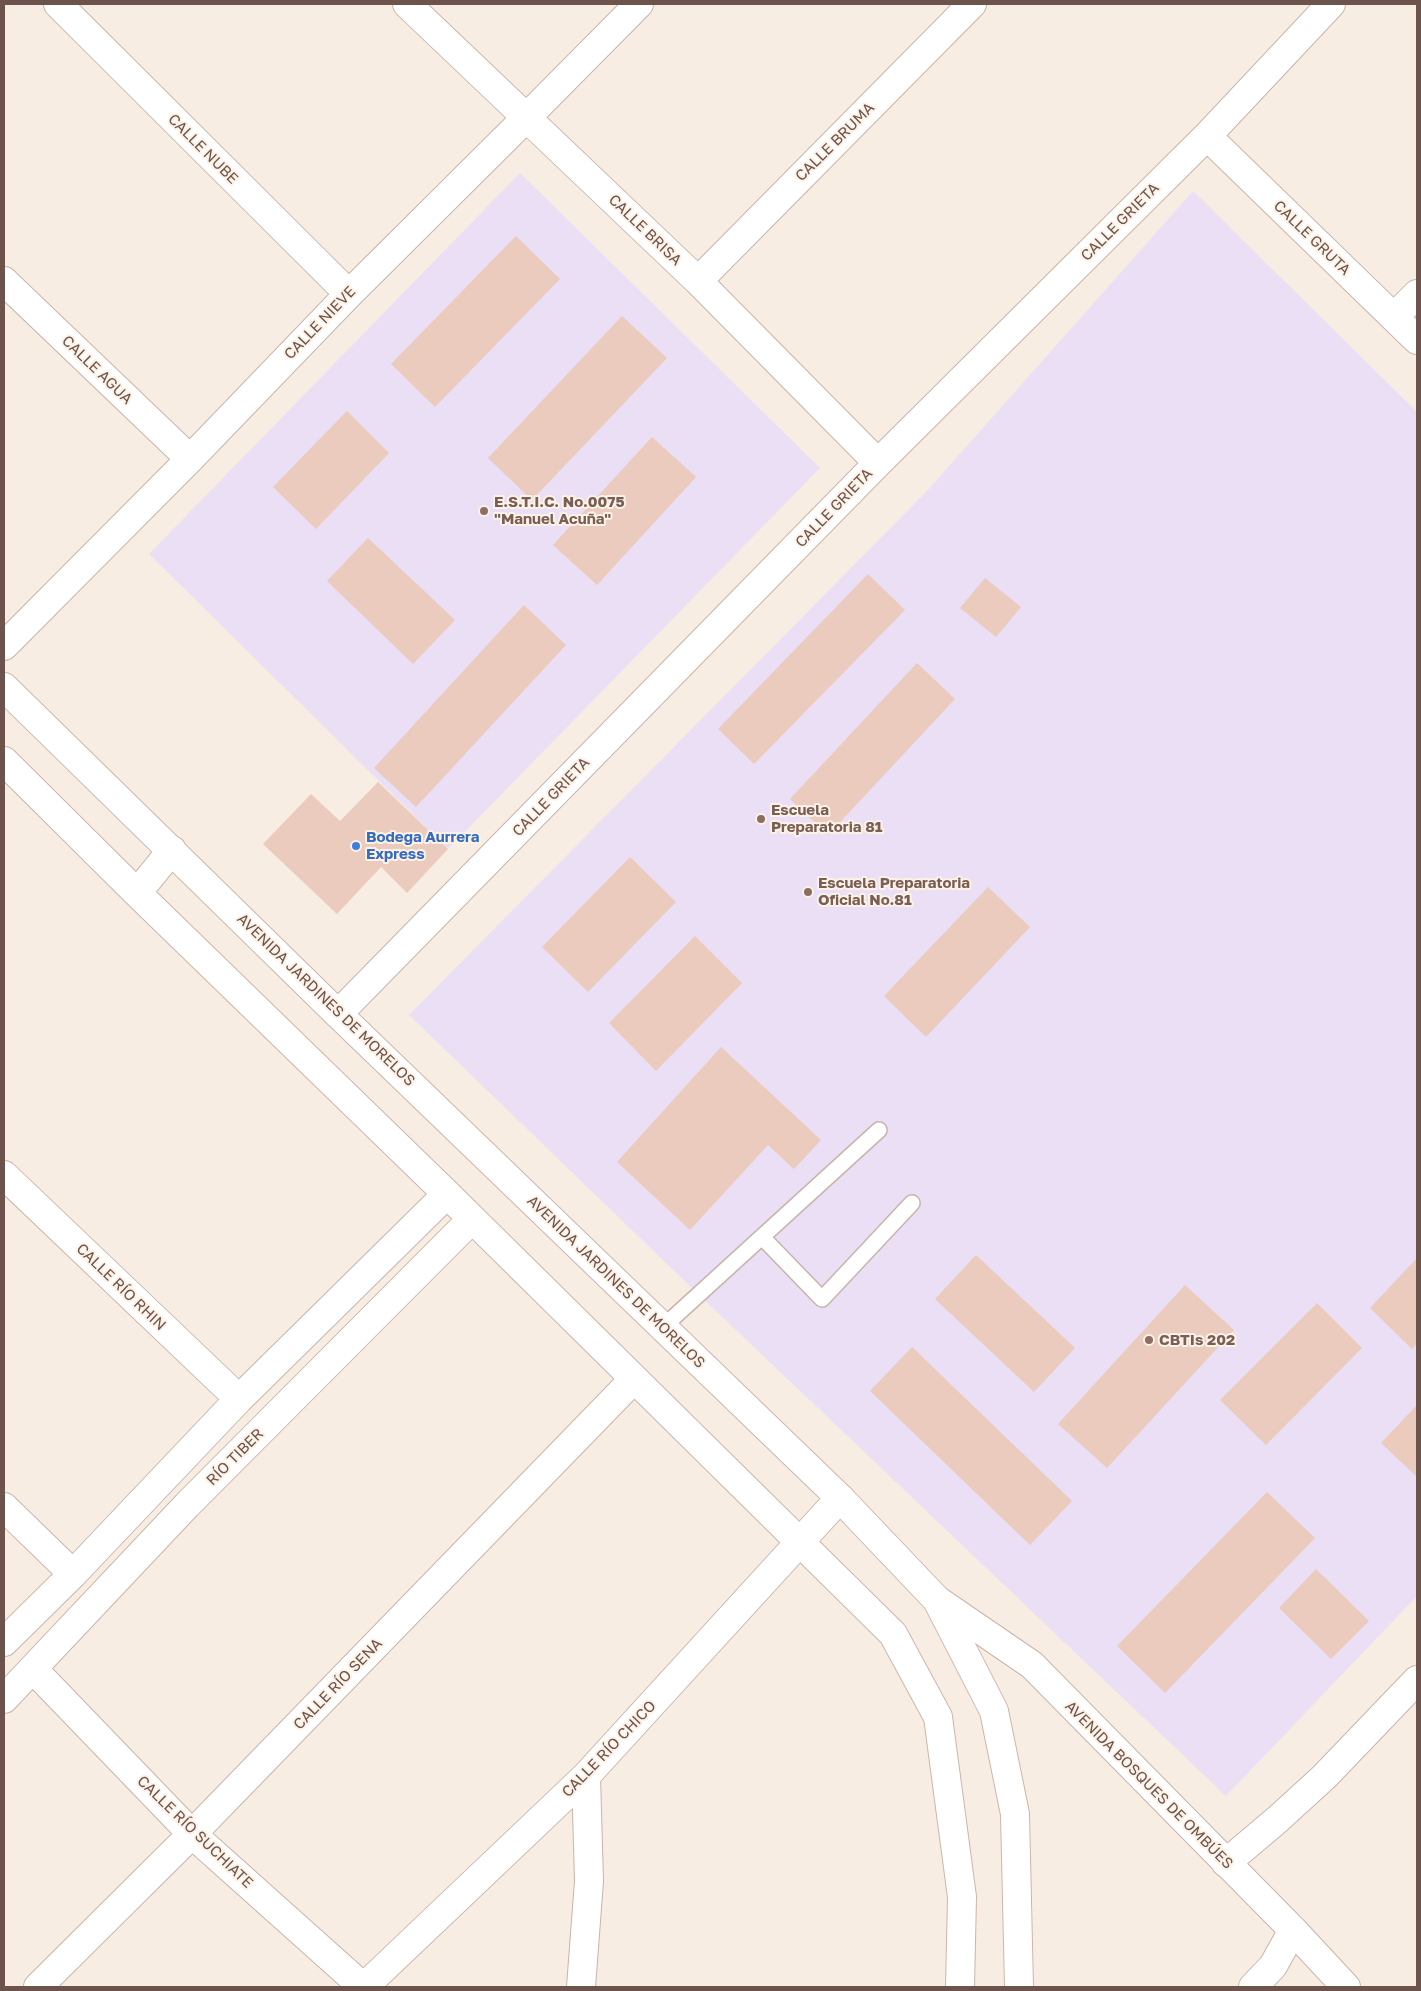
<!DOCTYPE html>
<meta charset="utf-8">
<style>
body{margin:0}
#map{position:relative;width:1421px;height:1991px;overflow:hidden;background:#f8ede2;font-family:"Golos Text",sans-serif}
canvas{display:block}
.frame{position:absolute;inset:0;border:5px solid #6c544c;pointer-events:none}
</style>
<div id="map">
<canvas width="1421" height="1991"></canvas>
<div class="frame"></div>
</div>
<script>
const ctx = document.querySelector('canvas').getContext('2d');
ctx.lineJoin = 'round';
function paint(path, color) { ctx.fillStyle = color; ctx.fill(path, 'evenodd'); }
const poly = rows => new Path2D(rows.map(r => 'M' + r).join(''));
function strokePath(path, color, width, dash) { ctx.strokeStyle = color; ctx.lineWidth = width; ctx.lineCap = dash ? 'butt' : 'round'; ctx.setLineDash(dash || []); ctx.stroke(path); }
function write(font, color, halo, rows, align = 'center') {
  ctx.font = font + ' "Golos Text",sans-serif'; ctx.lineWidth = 4; ctx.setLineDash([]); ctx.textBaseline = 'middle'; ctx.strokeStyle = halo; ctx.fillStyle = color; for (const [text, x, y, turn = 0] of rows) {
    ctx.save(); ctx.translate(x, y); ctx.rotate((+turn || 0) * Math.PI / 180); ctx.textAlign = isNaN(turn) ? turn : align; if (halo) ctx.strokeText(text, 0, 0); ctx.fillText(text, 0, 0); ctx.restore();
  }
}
const education = poly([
 [520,173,820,468,448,849,149,554],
 [1193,191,1417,412,1417,1596,1226,1796,696,1292,409,1015,927,491]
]);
const building = poly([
 [516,236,560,279,435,407,391,364],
 [622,316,667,358,532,500,488,458],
 [347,411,389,453,316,529,273,487],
 [652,437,696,477,597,585,553,545],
 [368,538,455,620,413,664,327,581],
 [868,574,905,610,754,764,718,729],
 [985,578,1021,607,996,637,960,608],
 [524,605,566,645,416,807,374,768],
 [917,663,955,699,828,835,790,799],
 [378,782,448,849,407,893,381,867,337,914,263,844,311,794,340,821],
 [630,857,676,902,588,992,542,947],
 [988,887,1030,927,926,1037,884,996],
 [695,936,742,983,656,1071,609,1023],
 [721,1047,821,1140,794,1169,768,1145,690,1230,617,1162],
 [976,1255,1075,1348,1034,1392,935,1299],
 [1417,1258,1417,1343,1412,1349,1370,1308],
 [1185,1285,1234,1330,1107,1468,1058,1424],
 [1317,1303,1362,1348,1266,1445,1220,1400],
 [912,1347,1072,1501,1030,1545,870,1391],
 [1417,1405,1417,1477,1381,1443],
 [1267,1492,1315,1538,1165,1693,1117,1646],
 [1316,1569,1369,1621,1331,1659,1279,1608]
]);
const lane = poly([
 [762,1237,822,1299,912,1203],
 [663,1327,879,1130]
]);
const street = poly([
 [58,4,349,294],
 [407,4,698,281,878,463],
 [1207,136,1417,340],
 [4,281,190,459],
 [698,281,972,4],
 [1394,317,1417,294],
 [4,646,190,459,349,294,527,117,639,4],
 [338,1014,878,463,1207,136,1331,4],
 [4,1175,239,1399],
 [4,1507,73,1574],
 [937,1600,1032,1665,1293,1930,1346,1987],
 [4,1642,73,1574,239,1399,447,1194],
 [33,1669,192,1834,363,1987],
 [4,1699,187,1505,472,1219],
 [1226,1863,1278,1819,1325,1776,1417,1680],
 [38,1987,192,1834,634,1379],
 [364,1987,586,1776,840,1498],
 [581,1987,589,1881,586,1776],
 [1253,1987,1273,1966,1293,1930]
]);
const secondary = poly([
 [4,687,338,1014,840,1498,937,1600,994,1711,1015,1814,1019,1987],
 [4,761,137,893,447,1194,893,1634,938,1717,962,1897,960,1987],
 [137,893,172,850]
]);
const markers = [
 [484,511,5,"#8d6e63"],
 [761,819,5,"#8d6e63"],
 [356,846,5,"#3f7fe0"],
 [808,892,5,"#8d6e63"],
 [1149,1340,5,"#8d6e63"]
];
const streetNames = [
 ["CALLE BRUMA",835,142,-45],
 ["CALLE NUBE",203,149,45],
 ["CALLE GRIETA",1120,222,-45],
 ["CALLE BRISA",645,230,44],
 ["CALLE GRUTA",1312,238,44],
 ["CALLE NIEVE",320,323,-46],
 ["CALLE AGUA",97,370,44],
 ["CALLE GRIETA",834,508,-46],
 ["CALLE GRIETA",551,797,-46],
 ["AVENIDA JARDINES DE MORELOS",326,1000,44],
 ["AVENIDA JARDINES DE MORELOS",616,1282,44],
 ["CALLE RÍO RHIN",121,1287,44],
 ["RÍO TIBER",235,1457,-45],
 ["CALLE RÍO SENA",338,1684,-46],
 ["CALLE RÍO CHICO",609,1749,-46],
 ["AVENIDA BOSQUES DE OMBÚES",1149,1785,45],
 ["CALLE RÍO SUCHIATE",195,1832,44]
];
const educationNames = [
 ["E.S.T.I.C. No.0075",494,502],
 ["\"Manuel Acuña\"",494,519],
 ["Escuela",771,810],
 ["Preparatoria 81",771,827],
 ["Escuela Preparatoria",818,883],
 ["Oficial No.81",818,900],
 ["CBTIs 202",1159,1340]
];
const shopNames = [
 ["Bodega Aurrera",366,837],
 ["Express",366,854]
];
paint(education, '#eadff4');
paint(building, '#eacbbd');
strokePath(lane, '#c7b5ab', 18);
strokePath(street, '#c7b5ab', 30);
strokePath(secondary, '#ccb6ab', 30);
strokePath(lane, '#fff', 15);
strokePath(street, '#fff', 28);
strokePath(secondary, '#fff', 28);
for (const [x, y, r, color] of markers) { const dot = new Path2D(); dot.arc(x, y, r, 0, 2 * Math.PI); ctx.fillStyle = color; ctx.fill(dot); strokePath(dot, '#fcf2e7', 2); }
write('15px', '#6c544c', '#fcf2e7', streetNames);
write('bold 15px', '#785e54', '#fcf2e7', educationNames, 'left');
write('bold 15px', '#366cbe', '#fcf2e7', shopNames, 'left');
</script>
